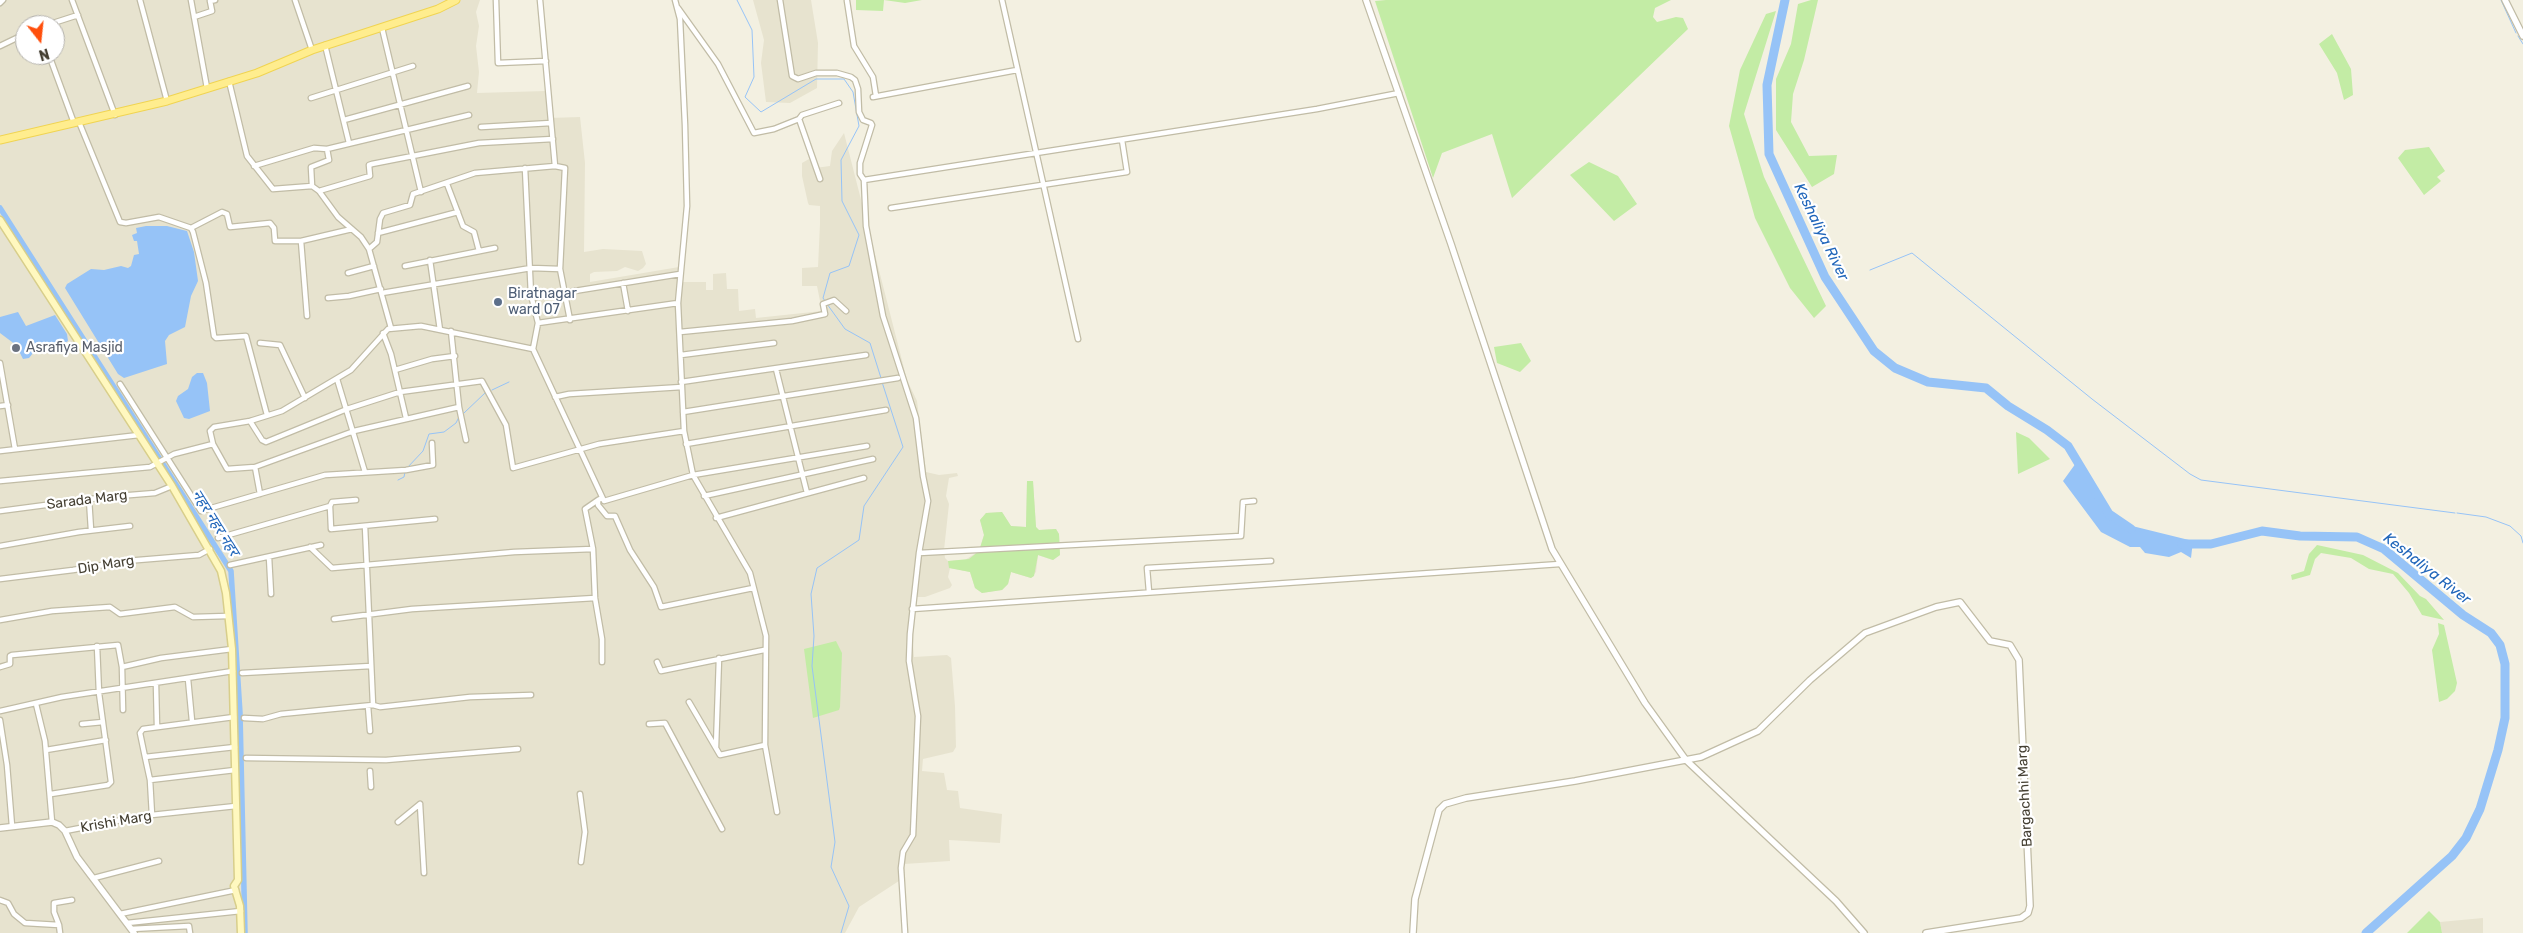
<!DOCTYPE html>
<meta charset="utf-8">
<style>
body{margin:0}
#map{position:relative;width:2523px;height:933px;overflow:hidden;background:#f3f0e1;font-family:Rubik,sans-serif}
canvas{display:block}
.north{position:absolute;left:15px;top:15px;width:50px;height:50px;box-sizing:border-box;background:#fff;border:1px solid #b4b2ad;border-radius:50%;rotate:164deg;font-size:14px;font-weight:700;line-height:20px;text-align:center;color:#443f32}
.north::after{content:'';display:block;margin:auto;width:18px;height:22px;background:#ff4f0c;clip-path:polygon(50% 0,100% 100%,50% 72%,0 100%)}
</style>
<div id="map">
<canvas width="2523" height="933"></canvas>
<div class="north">N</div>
</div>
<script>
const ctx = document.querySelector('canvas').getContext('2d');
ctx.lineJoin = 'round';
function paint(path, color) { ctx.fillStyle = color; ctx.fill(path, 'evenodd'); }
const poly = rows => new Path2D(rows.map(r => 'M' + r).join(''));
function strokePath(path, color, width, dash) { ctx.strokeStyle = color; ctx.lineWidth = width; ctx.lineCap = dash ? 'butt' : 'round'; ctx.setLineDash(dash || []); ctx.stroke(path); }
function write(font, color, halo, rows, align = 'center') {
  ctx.font = font + ' Rubik,"Noto Sans Devanagari",sans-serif'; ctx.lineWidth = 4.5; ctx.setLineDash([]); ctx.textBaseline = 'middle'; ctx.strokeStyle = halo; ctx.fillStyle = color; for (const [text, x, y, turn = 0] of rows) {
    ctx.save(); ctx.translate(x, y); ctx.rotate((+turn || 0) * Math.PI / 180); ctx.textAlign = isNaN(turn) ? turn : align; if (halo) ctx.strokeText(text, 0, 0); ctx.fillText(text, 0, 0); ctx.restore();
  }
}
const residential = poly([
 [0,0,480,0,476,12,479,26,476,46,479,72,477,93,546,91,549,118,580,117,585,163,584,252,603,249,642,251,646,264,643,268,638,271,625,267,617,271,594,272,590,274,590,282,679,267,682,268,682,282,706,282,706,290,713,290,713,274,726,273,727,289,738,289,739,311,755,309,756,318,822,311,817,286,802,286,802,268,818,267,820,224,820,206,809,205,808,203,802,176,802,163,809,159,815,168,830,166,832,151,844,133,907,380,917,401,926,472,939,475,957,473,958,476,949,478,946,496,949,504,944,550,945,558,948,561,965,560,979,551,984,535,980,520,986,513,1002,512,1011,526,1026,527,1027,481,1033,481,1036,527,1039,530,1056,529,1059,534,1060,555,1053,560,1038,555,1036,572,1031,578,1011,572,1008,584,1002,590,982,593,975,588,970,572,950,568,948,577,952,585,950,588,925,597,914,597,912,632,914,657,947,655,951,658,955,706,956,747,953,752,923,759,922,771,944,773,947,790,958,791,960,808,1002,814,1000,843,949,840,950,861,904,864,905,877,859,907,845,933,0,933],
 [25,25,55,25,55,55,25,55],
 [753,0,811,0,818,43,817,88,790,103,766,102,761,63,764,40],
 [2483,918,2483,933,2442,933,2440,922]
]);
const green = poly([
 [856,0,922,0,905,3,884,0,883,11,856,10],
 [1386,0,1671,0,1655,8,1653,17,1657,22,1676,17,1683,18,1688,29,1512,198,1492,134,1442,153,1433,178,1375,1],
 [1811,0,1818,0,1804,60,1793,94,1791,122,1809,156,1837,155,1834,174,1812,187,1776,130,1776,79,1791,44,1798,4],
 [1776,11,1744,114,1764,177,1826,306,1814,318,1790,288,1755,218,1729,126,1740,70,1766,14],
 [2332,34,2351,69,2353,95,2344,100,2337,73,2319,44],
 [2429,147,2445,171,2437,177,2441,181,2424,195,2398,158,2405,150],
 [1589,162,1618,176,1637,204,1614,221,1570,175],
 [1521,343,1531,361,1520,372,1497,363,1494,347],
 [2016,432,2029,438,2050,459,2018,474],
 [1027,481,1033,481,1036,527,1039,530,1056,529,1059,534,1060,555,1053,560,1038,555,1034,576,1031,578,1011,572,1008,584,1002,590,982,593,975,588,970,572,949,568,948,561,969,559,979,551,984,535,980,520,986,513,1002,512,1011,526,1026,527],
 [2317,545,2363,555,2398,573,2420,596,2426,599,2444,620,2422,615,2409,593,2393,574,2369,569,2351,558,2321,553,2315,559,2310,575,2292,580,2291,575,2304,571,2309,554],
 [2438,623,2444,625,2457,683,2455,691,2447,699,2439,702,2432,650,2439,634],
 [836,641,842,653,840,707,839,710,813,718,804,649],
 [2429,911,2440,922,2442,933,2407,933]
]);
const water = poly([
 [146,226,167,226,187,231,194,252,198,281,191,296,185,327,169,335,165,341,167,364,124,378,118,374,65,288,67,284,91,269,104,270,121,266,128,268,131,266,134,255,139,254,137,241,134,241,132,235,137,233,136,228],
 [18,312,26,326,55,315,67,334,68,341,53,350,37,348,29,358,23,359,16,345,0,333,0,317],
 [197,373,203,373,207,383,210,411,189,419,184,418,176,401,178,396,188,389,192,377],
 [2076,463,2110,515,2120,523,2193,541,2191,558,2181,552,2169,557,2145,553,2140,547,2130,547,2101,532,2063,481]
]);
const stream = poly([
 [737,0,752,30,754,77,745,97,761,112,816,79,844,79,853,92,859,126,841,160,842,201,859,235,849,266,830,273,823,298,825,301],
 [2501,0,2516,33],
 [2518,36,2523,44],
 [1870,270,1912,253,2092,399,2190,474,2201,480,2455,513],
 [827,304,845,329,870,343,881,378],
 [492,390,509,382],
 [464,413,485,393],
 [407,468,423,451,429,434,444,432,456,423,459,417],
 [398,480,404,477,405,472],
 [2457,513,2486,517,2510,526,2521,536,2523,543],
 [841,933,849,906,831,867,835,842,812,666,814,636,811,594,817,568,859,540,864,506,903,447,882,382]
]);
const canal = poly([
 [0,208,231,571,240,713,245,933]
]);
const river = poly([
 [1785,0,1767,85,1769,154,1825,277,1874,351,1895,368,1928,382,1986,388,2008,406,2047,430,2068,446,2109,514,2131,529],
 [2182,544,2211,544,2262,531,2300,536,2357,537,2384,549,2463,615,2491,633,2500,645,2505,664,2505,718,2498,750,2480,809,2466,838,2452,856,2366,933]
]);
const minor = poly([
 [72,0,115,115],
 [140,0,167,101],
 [191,0,207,88],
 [295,0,312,50],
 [496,0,498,63,546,61],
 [540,0,555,166,565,168,560,269,570,320],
 [675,0,680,19,685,125,687,206,678,303,684,431,693,475,750,573,766,636,765,745,777,812],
 [780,0,792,76,798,79,816,73,837,73,851,77,855,80,858,89,859,112,863,120,871,123,872,125,860,163,860,174,864,180,866,226,883,316,916,418,923,476,928,501,919,553,910,634,909,661,918,716,913,835,903,852,901,868,905,933],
 [1002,0,1078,339],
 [847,1,854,46,873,77,876,96],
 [0,3,3,0],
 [678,8,718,64,754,133,774,129,799,119,820,179],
 [194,17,212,11,210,1,215,0],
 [47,25,78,15],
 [382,28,421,192],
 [325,45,349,143],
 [0,46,25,34],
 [49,55,74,123],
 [229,81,247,156,273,189,312,186,319,191,338,217,361,237,369,249,391,328],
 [873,97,1017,70],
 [311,98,413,66],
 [799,119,802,115,839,103],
 [344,120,468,86],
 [79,122,120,222,126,223,159,217,191,228,193,232,206,283,214,336,216,338,246,336,267,415],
 [481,127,551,123],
 [254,166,314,148,327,149,469,115],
 [525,168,531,295,538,323],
 [864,180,1317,109,1399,93],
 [447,184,463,226,474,232,479,251],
 [312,186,311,167,329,160,327,149],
 [319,191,370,176,369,165,372,164,479,143,553,139],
 [891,208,1127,172,1122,140],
 [191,228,222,212,227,214,230,227,270,223,274,228,275,241,301,241],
 [378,233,458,212],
 [369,249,377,242,380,219,383,213,410,205,413,194,475,173,555,166],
 [430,260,440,330],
 [405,266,495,248],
 [348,273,374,266],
 [623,283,628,311],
 [382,293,531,268,560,269],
 [328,298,349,296,381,289],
 [531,298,680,274],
 [307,316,301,241,352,229],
 [451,331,459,407,466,440],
 [680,332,792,321,825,314,823,304,834,300,846,311],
 [383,333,391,354,406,418],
 [260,343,280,345,305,398],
 [533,349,538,323,678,303],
 [681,355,774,343],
 [0,363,15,449],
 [776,369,807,493],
 [395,370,432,359,455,356],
 [337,379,365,472],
 [681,382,866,355],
 [120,384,201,511,325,475,406,470,433,465,432,443],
 [555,397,569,394,682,387],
 [0,406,8,405],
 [683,412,898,378],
 [250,421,262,440,266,442,347,409,400,392,482,381,506,425,513,468,599,444,684,431],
 [213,444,227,469,255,467,354,431,459,407],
 [686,444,886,410],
 [0,451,139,435],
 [255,467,260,494],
 [0,481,150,467,174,454,213,444,210,431,214,427,250,421,282,411,351,370,388,329,421,326,533,349,604,501,693,475,867,446],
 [704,496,873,459],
 [602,498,598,500,598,505,607,516,615,516,630,550,654,587,661,607,753,588],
 [89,499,91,530],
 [598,500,585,509,593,549,595,598,602,639,602,662],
 [330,506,331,529,435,519],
 [0,511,106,497,155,493,172,486],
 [716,518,864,478],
 [365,526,373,705],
 [218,538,330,506,332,502,356,500],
 [0,546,79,532,130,526],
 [310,547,332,568,514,552,593,549],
 [919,553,1241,536,1243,502,1254,501],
 [269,557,271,594],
 [230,565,321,545],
 [0,579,73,570,126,561,199,555,210,549],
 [1149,592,1147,568,1271,561],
 [912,609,1560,564],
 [334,619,412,609,595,598],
 [0,620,52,611,110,607,120,614,175,607,193,617,228,616],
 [657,662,661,671,764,650],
 [0,667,10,664,10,656,12,655,118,645,122,667,123,710],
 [122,667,161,658,232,649],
 [242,673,371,666],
 [188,679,192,721],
 [156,684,157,727],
 [689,702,720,755,765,745],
 [36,704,45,741,52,822],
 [368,706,370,731],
 [0,711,62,697,233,671],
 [244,718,263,719,281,714,373,705,380,707,470,697,531,695],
 [0,720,7,765,12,826],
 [82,724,103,722],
 [649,724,665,723,722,829],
 [716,747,719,658],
 [46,750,106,740],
 [145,757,140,733,143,729,234,717],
 [246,758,386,760,518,749],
 [370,771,371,787],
 [150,780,235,770],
 [51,794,108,785,111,782,99,693,97,646],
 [580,794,585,832,581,862],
 [420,804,424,873],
 [152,815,150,780,145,757,235,747],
 [398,822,420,804],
 [65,831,142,816,236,806],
 [94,878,159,861],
 [0,900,8,903,14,914,25,923,59,925,54,912,54,903,72,900],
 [120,914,236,890],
 [127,923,241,911],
 [59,925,60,933],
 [131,929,189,926,190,933]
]);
const tertiary = poly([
 [1366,0,1451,244,1552,549,1645,703,1686,760,1836,901,1864,933],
 [2505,0,2523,36],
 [0,828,52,822,59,825,65,831,77,857,134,933],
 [1413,933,1415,899,1439,810,1445,804,1466,798,1575,781,1701,757,1758,731,1810,680,1865,633,1936,607,1960,602,1990,641,2010,645,2019,660,2030,906,2028,913,2021,918,1926,933]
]);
const secondary = poly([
 [0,220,172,486,221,571,226,593,232,649,238,880,234,886,240,906,241,933]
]);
const primary = poly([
 [0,140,167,101,257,73,312,50,438,9,456,0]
]);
const markers = [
 [498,302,5,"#5c6f8a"],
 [16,348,5,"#6b7280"]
];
const serviceNames = [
 ["Biratnagar",508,294],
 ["ward 07",508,310]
];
const worshipNames = [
 ["Asrafiya Masjid",26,348]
];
const streetNames = [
 ["Sarada Marg",87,500,-7],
 ["Dip Marg",106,565,-9],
 ["Bargachhi Marg",2025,796,-93],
 ["Krishi Marg",116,822,-10]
];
const waterNames = [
 ["Keshaliya River",1821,232,64],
 ["नहर नहर नहर",215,523,58],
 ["Keshaliya River",2427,569,38]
];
paint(residential, '#e7e3cf');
paint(green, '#c3eca5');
paint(water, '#96c3f7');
strokePath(stream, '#96c3f7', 1);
strokePath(canal, '#96c3f7', 5.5);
strokePath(river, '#96c3f7', 9);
strokePath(minor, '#c1bca6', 7);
strokePath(tertiary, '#c1bca6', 8);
strokePath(secondary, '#d8ce8b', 9);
strokePath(primary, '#f0d452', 9);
strokePath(minor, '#fff', 4.5);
strokePath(tertiary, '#fff', 5.5);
strokePath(secondary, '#fff8bf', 6);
strokePath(primary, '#ffed8e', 7);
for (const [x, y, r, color] of markers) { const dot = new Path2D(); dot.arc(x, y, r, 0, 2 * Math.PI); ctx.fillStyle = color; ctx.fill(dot); strokePath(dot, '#fff', 2); }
write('14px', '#4e5e75', '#fff', serviceNames, 'left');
write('14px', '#5b616d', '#fff', worshipNames, 'left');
write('14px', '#443f32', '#fff', streetNames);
write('italic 15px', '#2166ba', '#fff', waterNames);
</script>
